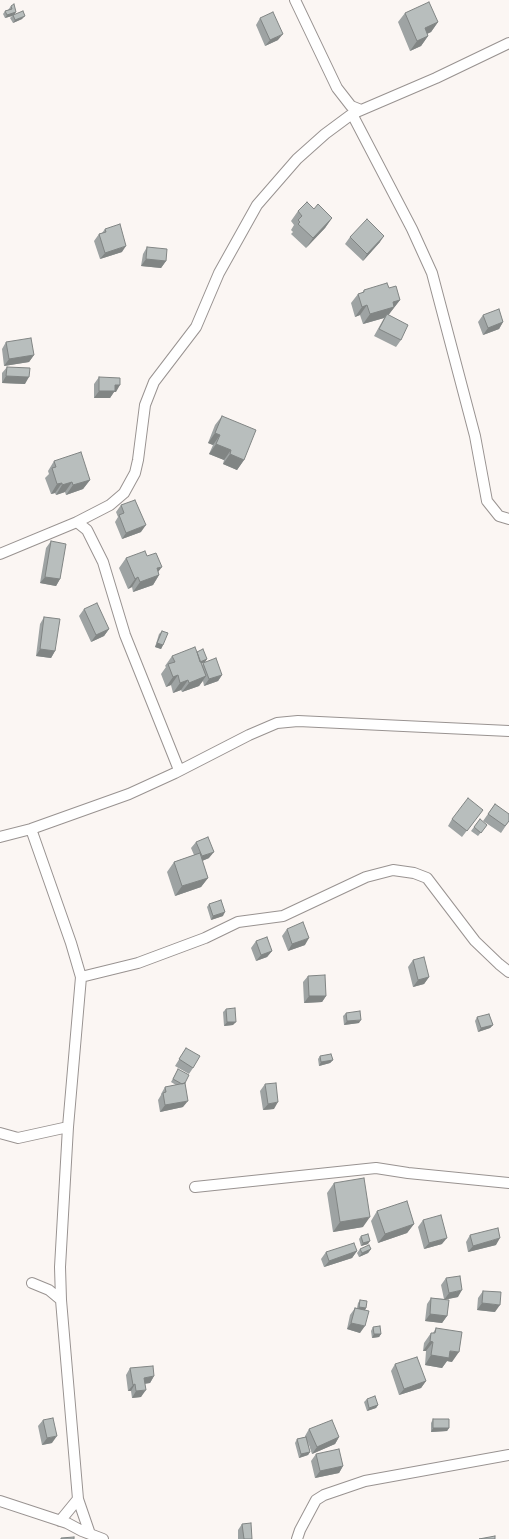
<!DOCTYPE html>
<style>
body{margin:0}
canvas{display:block;background:#fbf6f3}
</style>
<canvas width="509" height="1539"></canvas>
<script>
const ctx = document.querySelector('canvas').getContext('2d');
ctx.lineJoin = 'round';
const poly = rows => new Path2D(rows.map(r => 'M' + r).join(''));
function strokePath(path, color, width, dash) { ctx.strokeStyle = color; ctx.lineWidth = width; ctx.lineCap = dash ? 'butt' : 'round'; ctx.setLineDash(dash || []); ctx.stroke(path); }
function paint(path, color) { ctx.fillStyle = color; ctx.fill(path, 'evenodd'); }
const street = poly([
 [295,0,337,88,351,106,361,110],
 [352,114,412,229,432,273,475,436,487,501,499,516,509,519],
 [77,522,87,530,103,562,125,635,179,770],
 [0,554,77,522,110,505,124,493,135,473,138,460,145,405,154,382,196,327,219,273,257,205,297,159,325,134,352,114,436,78,509,43],
 [31,829,71,943,81,977,68,1127,60,1267,61,1300,78,1499,90,1534],
 [0,837,31,829,129,794,175,773,249,735,277,723,298,721,509,731],
 [81,977,138,963,205,938,238,922,283,916,366,877,393,870,414,873,427,878,475,941,499,964,509,972],
 [0,1133,18,1138,68,1127],
 [195,1187,376,1168,408,1173,509,1183],
 [32,1283,49,1290,61,1300],
 [0,1501,67,1523,82,1531,103,1539],
 [60,1521,78,1499],
 [297,1539,300,1530,316,1500,324,1495,365,1481,509,1455]
]);
const wall = poly([
 [11,6,15,14,22,19,13,23,10,18,12,16,5,18,3,14,5,11,8,10],
 [405,13,438,22,431,32,427,34,428,36,421,46,410,51,398,22],
 [260,18,278,40,265,46,256,25],
 [314,209,332,218,325,228,306,248,291,234,293,232,291,230,294,225,291,221,298,211],
 [105,229,122,252,100,259,94,241,99,234,102,233],
 [350,237,380,242,363,261,345,244],
 [147,247,166,261,161,268,141,266,143,254],
 [389,288,400,300,388,315,401,340,396,347,374,336,384,318,363,324,360,315,355,317,351,303,358,294,362,293,364,290],
 [483,315,503,322,499,329,483,335,478,322],
 [6,342,34,355,29,362,4,366,2,349],
 [7,367,25,384,2,383,2,373],
 [99,377,116,392,114,392,110,398,94,398,94,384],
 [222,416,244,460,237,470,223,464,224,460,209,454,213,445,208,443,215,425],
 [54,461,90,480,83,489,66,495,65,492,56,495,55,493,51,494,45,478,49,474,48,471],
 [121,505,141,532,122,539,115,522,118,517,116,512],
 [51,541,60,579,56,586,40,583,46,548],
 [147,556,158,572,159,575,153,585,133,592,132,587,128,589,119,568,126,558],
 [84,609,109,629,104,636,91,642,79,616],
 [44,617,55,651,51,658,36,656,40,624],
 [162,631,163,645,161,649,155,647,159,634],
 [197,652,207,659,205,662,201,664,202,665,203,663,222,675,218,681,204,686,203,681,199,686,182,692,181,690,173,693,171,685,166,687,161,674,166,667,165,666,172,656],
 [495,804,509,821,501,833,483,821],
 [478,816,462,837,448,826,452,819],
 [487,825,478,836,471,831,474,827],
 [196,842,209,858,202,861,208,878,201,887,175,896,167,872,174,862,194,855,191,848],
 [209,904,223,916,211,920,207,907],
 [287,929,305,945,288,951,282,936],
 [256,941,272,951,267,957,256,961,251,948],
 [413,960,429,977,424,984,413,987,408,967],
 [308,976,326,996,322,1002,304,1003,303,982],
 [226,1009,233,1025,224,1026,223,1012],
 [346,1013,359,1023,344,1025,343,1016],
 [477,1017,493,1025,490,1028,478,1032,475,1021],
 [186,1048,193,1068,189,1074,175,1066],
 [320,1056,333,1060,330,1063,319,1066,318,1059],
 [178,1069,185,1083,183,1107,160,1112,158,1100,161,1095,161,1094,165,1087,176,1085,171,1082],
 [265,1084,274,1109,263,1110,260,1091],
 [334,1183,363,1227,333,1232,327,1193],
 [377,1211,414,1224,407,1233,378,1243,371,1221],
 [423,1220,442,1244,424,1249,418,1227],
 [470,1235,496,1245,468,1252,466,1242],
 [361,1236,368,1244,361,1246,359,1239],
 [360,1249,371,1249,368,1253,359,1257,357,1253],
 [357,1251,352,1258,324,1267,321,1259,326,1252],
 [446,1278,458,1297,446,1299,447,1316,442,1323,425,1321,427,1304,431,1298,444,1299,441,1285],
 [483,1291,495,1312,477,1310,478,1298],
 [360,1300,366,1308,365,1310,360,1333,347,1329,350,1315,355,1308,357,1308,358,1303],
 [373,1327,381,1334,379,1337,372,1338,371,1331],
 [436,1328,452,1362,447,1361,442,1368,425,1365,426,1351,423,1351,424,1343,431,1333,433,1333],
 [395,1364,426,1381,421,1388,399,1395,391,1371],
 [130,1368,154,1376,150,1383,145,1384,141,1397,132,1398,131,1391,128,1391,126,1375],
 [367,1399,378,1405,376,1408,367,1411,364,1402],
 [433,1419,449,1428,447,1431,431,1432,431,1423],
 [43,1420,52,1443,42,1445,38,1426],
 [309,1429,339,1437,335,1444,312,1454,308,1442,310,1452,308,1455,299,1458,295,1443,297,1439,305,1437,305,1436],
 [316,1454,343,1466,339,1473,315,1478,311,1461],
 [242,1524,252,1539,238,1539,238,1530]
]);
const shadedWall = poly([
 [16,12,14,15,13,15,12,16,5,18,7,15],
 [25,16,22,19,13,23,15,20],
 [438,22,431,32,418,38,425,28],
 [283,34,278,40,265,46,270,40],
 [428,36,421,46,410,51,417,41],
 [332,218,325,228,306,248,313,238],
 [384,236,380,242,363,261,367,254],
 [126,246,122,252,100,259,105,253],
 [146,259,166,261,161,268,141,266],
 [400,300,387,317,387,314,384,318,363,324,370,314,393,302],
 [367,305,360,315,355,317,362,307],
 [503,322,499,329,483,335,488,328],
 [34,355,29,362,4,366,9,359],
 [6,376,29,377,25,384,2,383],
 [115,385,120,385,116,392,114,392,110,398,94,398,99,391],
 [215,433,220,435,213,445,208,443],
 [216,444,231,450,224,460,209,454],
 [230,454,244,460,237,470,223,464],
 [90,480,83,489,66,495,73,485],
 [72,482,65,492,56,495,62,485],
 [62,483,55,493,51,494,57,484],
 [146,525,141,532,122,539,126,533],
 [162,567,155,576,157,568],
 [159,575,153,585,133,592,140,582],
 [45,577,60,579,56,586,40,583],
 [138,577,132,587,128,589,135,579],
 [109,629,104,636,91,642,96,635],
 [157,643,163,645,161,649,155,647],
 [40,649,55,651,51,658,36,656],
 [207,659,205,662,195,666,197,663],
 [178,675,171,685,166,687,173,677],
 [222,675,218,681,204,686,209,679],
 [206,676,199,686,182,692,189,683],
 [188,680,181,690,173,693,180,683],
 [214,852,209,858,197,863,202,856],
 [208,878,201,887,175,896,182,886],
 [225,912,223,916,211,920,213,916],
 [309,938,305,945,288,951,292,944],
 [272,951,267,957,256,961,261,955],
 [429,977,424,984,413,987,418,980],
 [309,996,326,996,322,1002,304,1003],
 [361,1020,359,1023,344,1025,347,1021],
 [227,1022,236,1022,233,1025,224,1026],
 [493,1025,490,1028,478,1032,481,1028],
 [333,1060,330,1063,319,1066,321,1062],
 [188,1101,183,1107,160,1112,165,1105],
 [278,1102,274,1109,263,1110,268,1104],
 [370,1217,363,1227,333,1232,340,1222],
 [414,1224,407,1233,378,1243,385,1234],
 [447,1238,442,1244,424,1249,429,1243],
 [500,1238,496,1245,468,1252,473,1246],
 [370,1241,368,1244,361,1246,363,1243],
 [371,1249,368,1253,359,1257,362,1253],
 [357,1251,352,1258,324,1267,329,1261],
 [462,1290,458,1297,444,1300,449,1293],
 [482,1303,500,1305,495,1312,477,1310],
 [359,1307,366,1308,364,1312,357,1310],
 [430,1314,447,1316,442,1323,425,1321],
 [351,1323,365,1326,360,1333,347,1329],
 [374,1334,381,1334,379,1337,372,1338],
 [430,1341,433,1342,426,1351,423,1351],
 [450,1351,459,1352,452,1362,447,1361,442,1368,425,1365,431,1355],
 [154,1376,150,1383,139,1384,144,1378],
 [426,1381,421,1388,399,1395,404,1389],
 [135,1384,131,1391,128,1391,133,1385],
 [146,1390,141,1397,132,1398,136,1391],
 [378,1405,376,1408,367,1411,369,1408],
 [433,1428,449,1428,447,1431,431,1432],
 [57,1436,52,1443,42,1445,47,1438],
 [339,1437,335,1444,312,1454,317,1447],
 [310,1452,308,1455,299,1458,301,1454],
 [343,1466,339,1473,315,1478,320,1471]
]);
const building = poly([
 [429,2,438,22,425,28,428,36,417,41,405,13,429,2],
 [14,4,16,12,7,15,5,11,12,9,11,6,14,4],
 [23,11,25,16,15,20,13,15,23,11],
 [273,12,283,34,270,40,260,18,273,12],
 [307,202,314,209,318,204,332,218,313,238,298,224,300,222,298,220,302,216,298,211,307,202],
 [367,219,384,236,367,254,350,237,367,219],
 [120,224,126,246,105,253,99,234,106,232,105,229,120,224],
 [147,247,167,249,166,261,146,259,147,247],
 [387,283,389,288,396,286,400,300,393,302,394,307,370,314,367,305,362,307,358,294,364,292,364,290,387,283],
 [499,309,503,322,488,328,483,315,499,309],
 [387,314,408,325,401,340,379,329,387,314],
 [31,338,34,355,9,359,6,342,31,338],
 [7,367,30,368,29,377,6,376,7,367],
 [99,377,120,378,120,385,115,385,115,391,99,391,99,377],
 [222,416,256,430,244,460,230,454,231,450,216,444,220,435,215,433,222,416],
 [81,452,90,480,73,485,72,482,62,485,62,483,57,484,52,468,56,467,54,461,81,452],
 [135,500,146,525,126,533,119,515,124,513,121,505,135,500],
 [51,541,66,544,60,579,45,577,51,541],
 [145,551,147,556,156,553,162,567,157,568,159,575,140,582,138,577,135,579,126,558,145,551],
 [97,603,109,629,96,635,84,609,97,603],
 [44,617,60,619,55,651,40,649,44,617],
 [162,631,168,633,163,645,157,643,162,631],
 [195,647,206,676,189,683,188,680,180,683,178,675,173,677,168,664,175,662,172,656,195,647],
 [203,649,207,659,200,662,197,652,203,649],
 [216,658,222,675,209,679,203,663,216,658],
 [468,798,483,810,467,831,452,819,468,798],
 [495,804,509,814,509,821,505,826,488,814,495,804],
 [480,819,487,825,481,833,474,827,480,819],
 [208,837,214,852,202,856,196,842,208,837],
 [200,853,208,878,182,886,174,862,200,853],
 [221,900,225,912,213,916,209,904,221,900],
 [303,922,309,938,292,944,287,929,303,922],
 [267,937,272,951,261,955,256,941,267,937],
 [424,957,429,977,418,980,413,960,424,957],
 [325,975,326,996,309,996,308,976,325,975],
 [235,1008,236,1022,227,1022,226,1009,235,1008],
 [360,1011,361,1020,347,1021,346,1013,360,1011],
 [489,1014,493,1025,481,1028,477,1017,489,1014],
 [186,1048,200,1056,193,1068,179,1059,186,1048],
 [331,1054,333,1060,321,1062,320,1056,331,1054],
 [178,1069,189,1075,185,1083,182,1084,173,1079,178,1069],
 [185,1083,188,1101,165,1105,163,1093,166,1092,165,1087,185,1083],
 [276,1083,278,1102,268,1104,265,1084,276,1083],
 [364,1178,370,1217,340,1222,334,1183,364,1178],
 [407,1201,414,1224,385,1234,377,1211,407,1201],
 [441,1215,447,1238,429,1243,423,1220,441,1215],
 [498,1228,500,1238,473,1246,470,1235,498,1228],
 [368,1234,370,1241,363,1243,361,1236,368,1234],
 [354,1243,357,1251,329,1261,326,1252,354,1243],
 [369,1245,371,1249,362,1253,360,1249,369,1245],
 [460,1276,462,1290,449,1293,446,1278,460,1276],
 [483,1291,501,1292,500,1305,482,1303,483,1291],
 [431,1298,449,1300,447,1316,430,1314,431,1298],
 [360,1300,367,1301,366,1308,359,1307,360,1300],
 [355,1308,369,1311,365,1326,351,1323,355,1308],
 [380,1326,381,1334,374,1334,373,1327,380,1326],
 [436,1328,462,1332,459,1352,450,1351,449,1358,431,1355,433,1342,430,1341,431,1333,435,1333,436,1328],
 [417,1357,426,1381,404,1389,395,1364,417,1357],
 [153,1366,154,1376,144,1378,146,1390,136,1391,135,1384,133,1385,130,1368,153,1366],
 [375,1396,378,1405,369,1408,367,1399,375,1396],
 [53,1418,57,1436,47,1438,43,1420,53,1418],
 [433,1419,449,1419,449,1428,433,1428,433,1419],
 [332,1420,339,1437,317,1447,309,1429,332,1420],
 [306,1437,310,1452,301,1454,297,1439,306,1437],
 [339,1449,343,1466,320,1471,316,1454,339,1449],
 [251,1523,252,1539,244,1539,242,1524,251,1523],
 [495,1536,495,1539,479,1539,495,1536],
 [74,1537,74,1539,61,1539,61,1538,74,1537]
]);
strokePath(street, '#999391', 12);
strokePath(street, '#fff', 10);
paint(wall, '#9ea3a3');
paint(shadedWall, '#818584');
paint(building, '#b8bebd');
strokePath(building, '#818584', 1);
</script>
